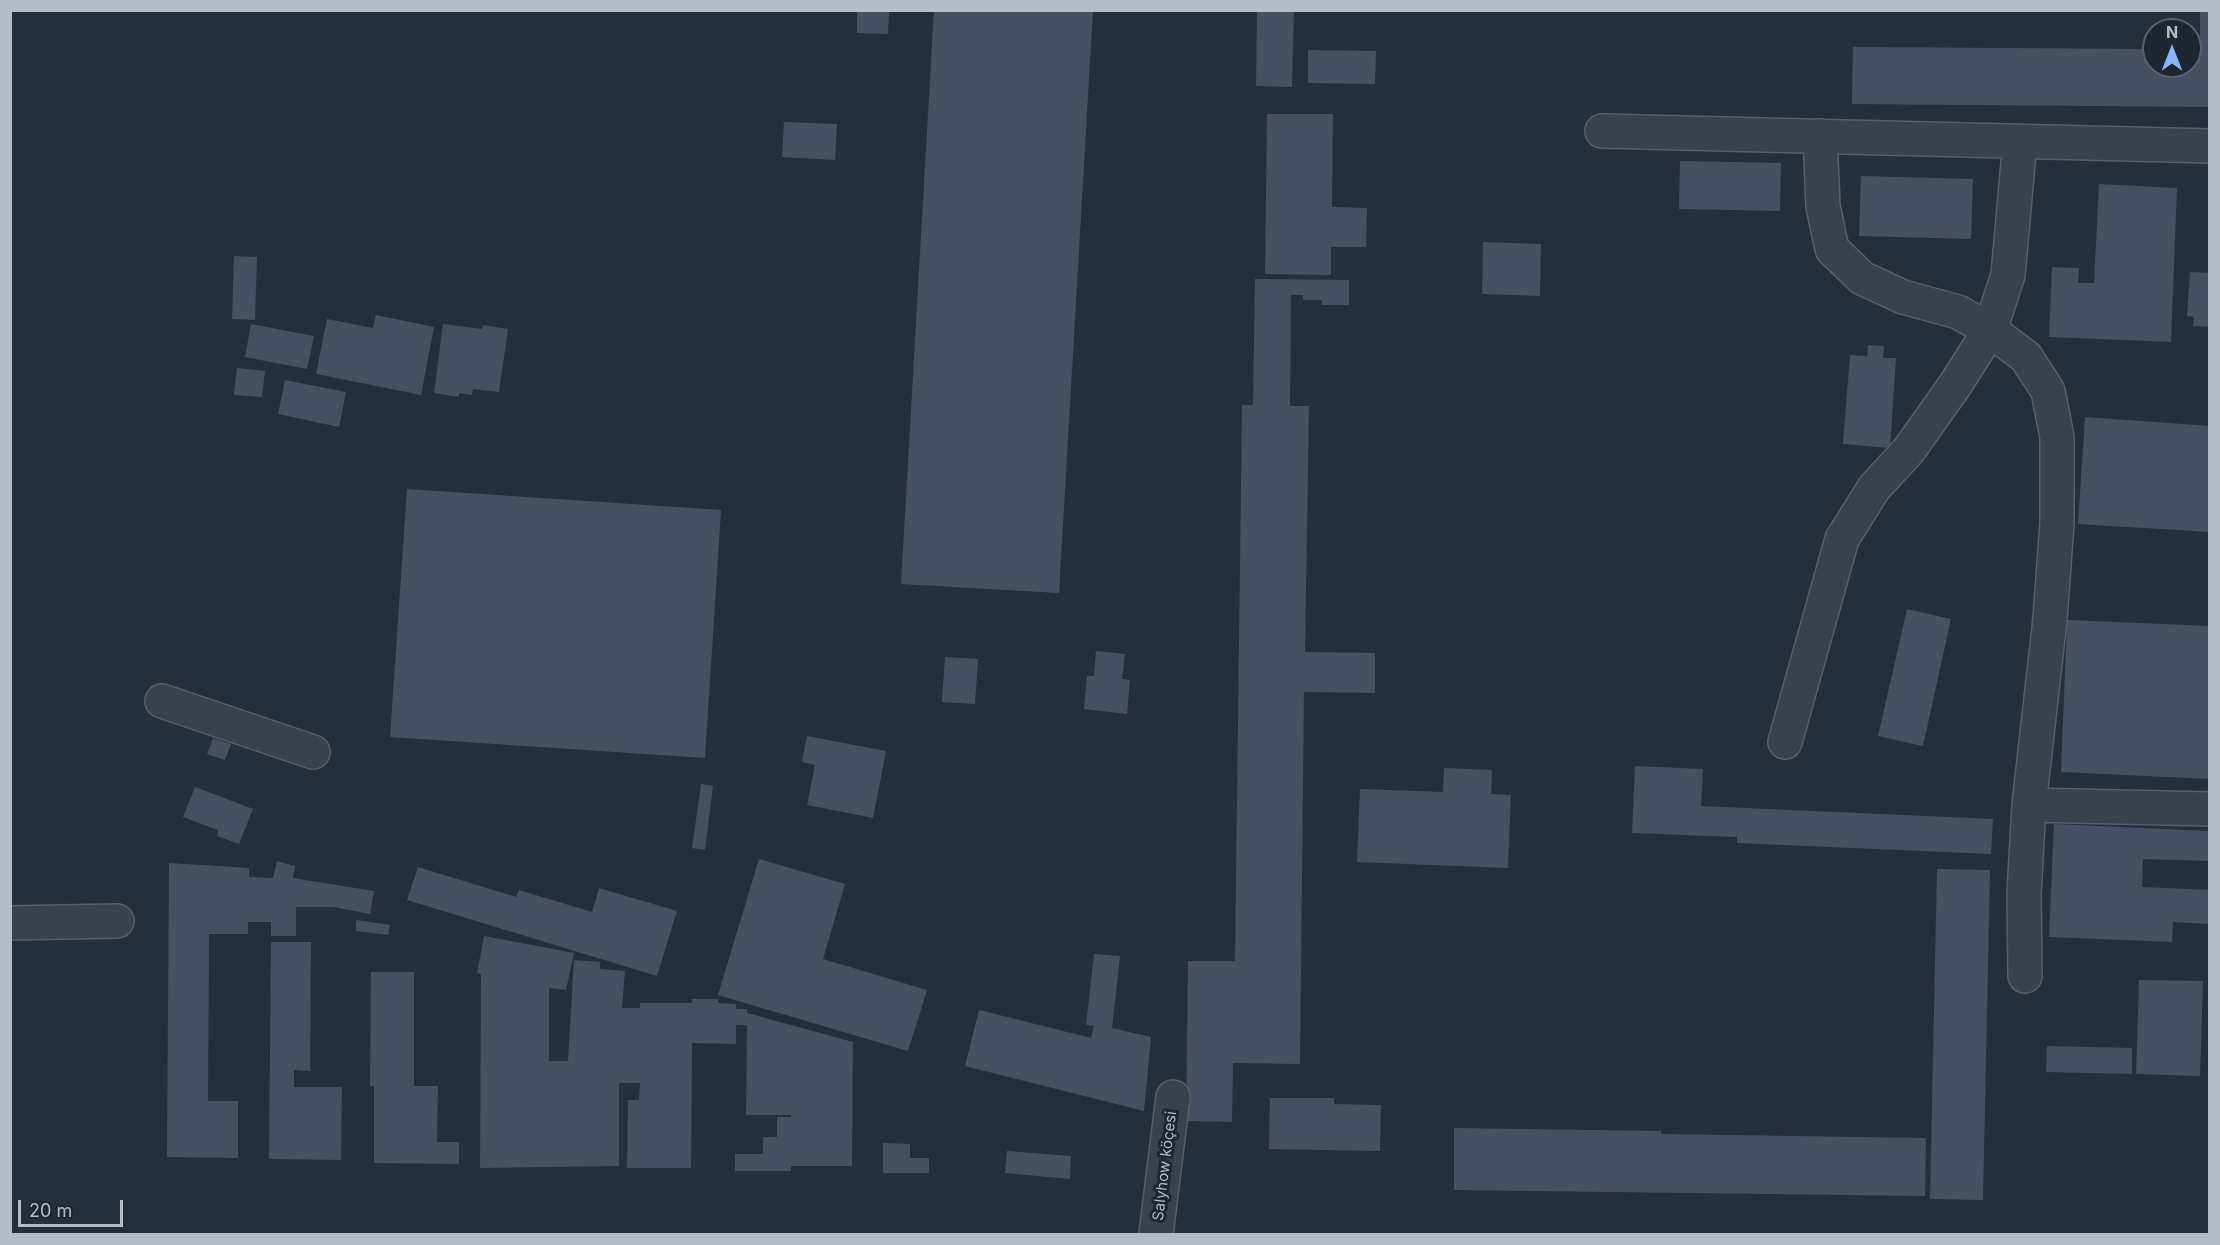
<!DOCTYPE html>
<meta charset="utf-8">
<style>
body{margin:0}
#map{position:relative;width:2220px;height:1245px;overflow:hidden;background:#242f3e;font-family:Inter,sans-serif}
canvas{display:block}
.frame{position:absolute;inset:0;border:12px solid #b4bcc9;pointer-events:none}
.north{position:absolute;left:2142px;top:18px;width:60px;height:60px;box-sizing:border-box;background:#1d2633;border:2px solid #59626f;border-radius:50%;rotate:0deg;font-size:16px;font-weight:700;line-height:24px;text-align:center;color:#b4bcc9}
.north::after{content:'';display:block;margin:auto;width:21px;height:27px;background:#8ab4f8;clip-path:polygon(50% 0,100% 100%,50% 72%,0 100%)}
.scale{position:absolute;left:18px;top:1200px;width:105px;height:27px;box-sizing:border-box;border:3px solid #b4bcc9;border-top:0;padding-left:8px;font-size:18px;line-height:21px;white-space:nowrap;color:#b4bcc9;-webkit-text-stroke:4px #1d2633;paint-order:stroke}
</style>
<div id="map">
<canvas width="2220" height="1245"></canvas>
<div class="frame"></div>
<div class="north">N</div>
<div class="scale">20 m</div>
</div>
<script>
const ctx = document.querySelector('canvas').getContext('2d');
ctx.lineJoin = 'round';
function paint(path, color) { ctx.fillStyle = color; ctx.fill(path, 'evenodd'); }
const poly = rows => new Path2D(rows.map(r => 'M' + r).join(''));
function strokePath(path, color, width, dash) { ctx.strokeStyle = color; ctx.lineWidth = width; ctx.lineCap = dash ? 'butt' : 'round'; ctx.setLineDash(dash || []); ctx.stroke(path); }
function write(font, color, halo, rows, align = 'center') {
  ctx.font = font + ' Inter,sans-serif'; ctx.lineWidth = 6; ctx.setLineDash([]); ctx.textBaseline = 'middle'; ctx.strokeStyle = halo; ctx.fillStyle = color; for (const [text, x, y, turn = 0] of rows) {
    ctx.save(); ctx.translate(x, y); ctx.rotate((+turn || 0) * Math.PI / 180); ctx.textAlign = isNaN(turn) ? turn : align; if (halo) ctx.strokeText(text, 0, 0); ctx.fillText(text, 0, 0); ctx.restore();
  }
}
const building = poly([
 [857,10,889,10,888,34,857,33],
 [934,10,1093,10,1059,593,901,584],
 [1257,10,1294,10,1292,87,1256,86],
 [2200,10,2210,10,2210,107,1852,104,1853,47,2154,49,2154,66,2190,66,2190,50,2200,50],
 [1308,50,1376,51,1375,84,1308,83],
 [1267,114,1333,114,1332,207,1367,208,1366,247,1331,247,1331,275,1265,274],
 [784,122,837,124,835,160,782,157],
 [1680,161,1781,163,1780,211,1679,209],
 [1861,176,1973,179,1971,239,1859,236],
 [2099,184,2177,188,2171,342,2049,337,2052,267,2079,268,2078,283,2094,283],
 [1483,242,1541,244,1540,296,1482,294],
 [234,256,257,257,255,320,232,319],
 [2190,272,2210,273,2210,327,2193,326,2194,317,2187,316],
 [1255,279,1349,280,1349,305,1322,305,1322,300,1303,300,1303,295,1291,295,1290,406,1309,406,1305,652,1375,653,1375,693,1304,692,1300,1064,1233,1063,1232,1122,1186,1121,1188,961,1235,961,1242,405,1253,405],
 [376,315,434,327,421,395,316,374,327,319,373,328],
 [251,324,314,336,307,369,245,357],
 [443,324,482,329,483,325,508,329,499,392,473,389,472,395,459,393,459,397,434,393],
 [1868,345,1884,346,1883,358,1896,358,1890,448,1843,444,1850,355,1867,356],
 [237,368,265,371,262,397,234,395],
 [285,380,346,392,339,427,278,414],
 [2085,417,2210,426,2210,532,2078,524],
 [407,489,721,510,705,758,390,737],
 [1907,609,1951,619,1923,746,1878,736],
 [2067,620,2210,626,2210,779,2061,772],
 [1096,651,1125,654,1122,679,1130,680,1127,714,1084,709,1087,676,1094,676],
 [945,657,978,659,975,704,942,702],
 [807,736,886,751,873,818,807,805,815,765,802,762],
 [213,738,231,744,225,760,207,754],
 [1635,766,1703,769,1701,806,1993,819,1991,854,1737,843,1737,837,1632,833],
 [1444,768,1492,770,1491,794,1511,795,1508,868,1357,862,1360,789,1443,792],
 [701,784,713,786,705,850,692,848],
 [195,787,253,809,239,844,217,836,218,830,183,817],
 [2054,824,2210,831,2210,861,2143,859,2142,887,2210,890,2210,924,2173,922,2172,942,2049,937],
 [759,859,845,884,823,959,927,990,908,1051,718,995],
 [277,861,295,866,293,878,374,891,370,914,333,907,296,907,296,936,271,936,271,922,248,922,248,934,209,934,208,1101,238,1101,238,1158,167,1157,169,863,249,868,249,877,273,878],
 [418,867,516,897,519,890,592,912,599,888,677,911,657,976,407,900],
 [1937,869,1990,870,1983,1200,1930,1199],
 [356,920,390,925,388,935,356,931],
 [484,936,574,953,566,990,549,988,549,1061,568,1061,574,960,600,962,600,969,625,971,622,1008,640,1008,640,1003,692,1003,692,999,718,999,718,1003,736,1004,736,1009,747,1009,747,1013,853,1042,852,1166,791,1166,791,1171,735,1171,735,1154,763,1154,763,1137,777,1137,777,1117,791,1117,791,1115,746,1115,747,1025,736,1025,736,1044,692,1043,691,1168,627,1168,628,1100,639,1100,640,1083,619,1083,619,1166,480,1168,481,974,477,973],
 [271,942,311,942,310,1071,294,1070,294,1087,342,1087,341,1160,269,1159],
 [1094,954,1120,956,1112,1028,1151,1037,1144,1111,965,1066,979,1010,1091,1038,1094,1026,1086,1025],
 [371,972,414,972,414,1086,438,1086,437,1142,459,1142,459,1164,374,1163,374,1086,370,1086],
 [2139,980,2203,981,2200,1076,2136,1074],
 [2047,1046,2132,1048,2132,1074,2046,1072],
 [1270,1098,1334,1098,1334,1104,1381,1105,1380,1151,1269,1149],
 [1454,1128,1661,1131,1661,1134,1926,1138,1925,1196,1454,1190],
 [883,1143,910,1144,910,1158,929,1158,929,1173,883,1173],
 [1007,1151,1071,1156,1070,1179,1005,1173]
]);
const minor = poly([
 [1602,131,2210,146],
 [1820,136,1823,206,1832,249,1862,278,1903,297,1958,312,1990,330,2026,357,2048,391,2057,437,2057,523,2050,619,2029,805,2024,893,2025,976],
 [162,701,313,752],
 [1785,742,1842,539,1874,488,1909,450,1955,385,1990,330,2008,275,2020,141],
 [2029,805,2210,809],
 [10,923,117,921],
 [1156,1234,1173,1097]
]);
const streetNames = [
 ["Salyhow köçesi",1165,1166,-83]
];
paint(building, '#455162');
strokePath(minor, '#565f6c', 36);
strokePath(minor, '#38414e', 33);
write('15px', '#b4bcc9', '#1d2633', streetNames);
</script>
